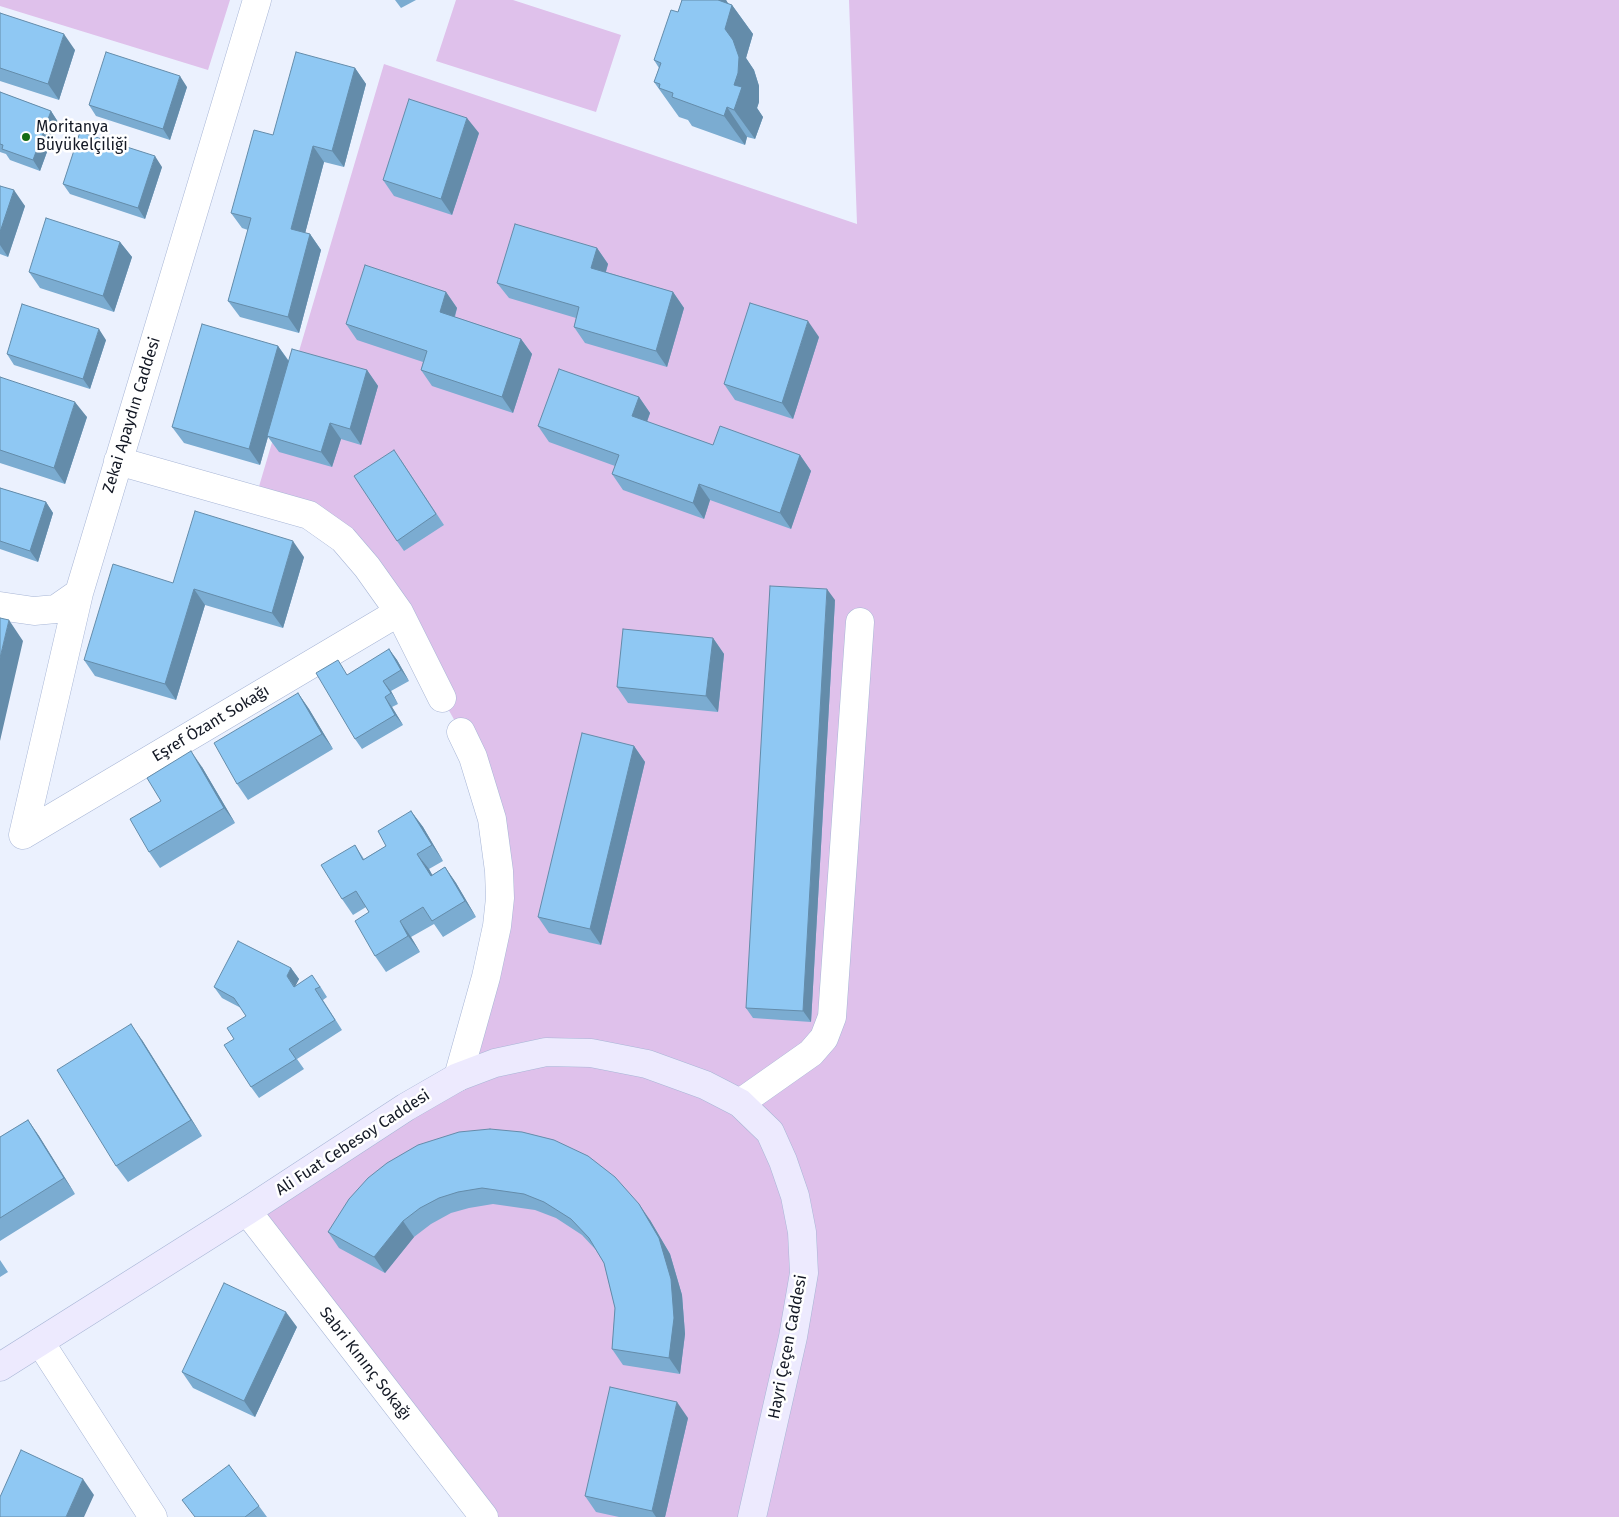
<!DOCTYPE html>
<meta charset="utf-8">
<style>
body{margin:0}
canvas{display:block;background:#ebf1fe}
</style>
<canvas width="1619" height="1517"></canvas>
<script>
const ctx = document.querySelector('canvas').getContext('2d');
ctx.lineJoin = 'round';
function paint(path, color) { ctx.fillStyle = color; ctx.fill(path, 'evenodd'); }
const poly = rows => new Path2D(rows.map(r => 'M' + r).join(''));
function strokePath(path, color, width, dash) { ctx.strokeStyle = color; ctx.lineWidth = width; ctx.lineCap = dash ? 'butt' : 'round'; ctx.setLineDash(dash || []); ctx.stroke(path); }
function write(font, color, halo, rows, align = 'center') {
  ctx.font = font + ' "Fira Sans",sans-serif'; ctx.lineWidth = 5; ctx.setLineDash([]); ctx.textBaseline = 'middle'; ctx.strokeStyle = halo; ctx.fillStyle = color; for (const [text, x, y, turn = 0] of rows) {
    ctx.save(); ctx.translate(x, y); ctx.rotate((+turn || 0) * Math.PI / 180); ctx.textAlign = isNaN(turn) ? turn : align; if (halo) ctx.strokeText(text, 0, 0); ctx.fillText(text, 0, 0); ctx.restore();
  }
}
const green = poly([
 [0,0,230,0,208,70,0,6],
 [456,0,513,0,621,35,596,112,436,61],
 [849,0,1619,0,1619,1517,484,1517,247,1211,458,1078,500,898,461,732,442,698,343,539,255,500,384,64,857,224]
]);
const street = poly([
 [118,461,309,515,343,539,367,567,399,612,442,698],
 [0,606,34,611,56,609,79,593],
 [23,835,79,593,257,0],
 [23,835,399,612],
 [458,1077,486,977,497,926,500,898,499,871,492,819,473,757,461,732],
 [740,1103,811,1053,824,1038,832,1017,860,622],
 [247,1211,484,1517],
 [40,1342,153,1517]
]);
const secondary = poly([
 [0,1367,247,1211,406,1107,458,1077,495,1063,546,1052,591,1053,647,1064,705,1085,740,1103,770,1132,783,1161,795,1196,802,1232,804,1273,793,1337,752,1517]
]);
const wall = poly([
 [395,0,416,0,401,8],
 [682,0,726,0,728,4,732,5,753,34,746,58,754,70,759,86,759,102,757,108,763,117,755,139,747,137,745,145,692,126,688,120,679,117,654,82,659,68,654,60,678,12],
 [0,13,75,50,59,100,0,81],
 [355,68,366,84,344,167,324,162,305,233,310,234,321,250,299,333,240,317,228,301,248,230,242,228,231,213,273,135],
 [187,87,170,140,96,116,89,105],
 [0,92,51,111,58,122,40,171,10,160,6,154,0,152],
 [479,133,452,215,394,196,383,180],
 [162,167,145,219,70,194,63,184],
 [0,186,25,206,8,257,0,254],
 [120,242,132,257,114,312,40,288,29,272],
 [597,248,608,264,606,272,673,292,684,308,667,367,585,343,574,327,576,318,509,298,497,283],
 [446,292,457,308,455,317,521,339,532,354,513,413,432,386,421,370,423,362,357,340,346,324],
 [819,337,793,419,735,400,724,384],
 [106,340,90,389,14,365,7,354],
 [278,346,289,361,367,370,378,386,361,445,341,439,332,467,279,452,268,437,260,465,184,443,172,427],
 [0,378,87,417,65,484,0,463],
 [639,397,650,413,647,422,713,445,800,455,811,471,791,529,710,500,704,519,623,490,612,474,615,466,549,442,538,426],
 [401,460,444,525,404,551,397,541],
 [0,488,46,502,53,513,38,562,0,549],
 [304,557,283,628,205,605,176,700,95,676,84,660,173,583],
 [835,600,811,1022,753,1018,746,1008],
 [713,638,724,654,718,712,628,703,617,687],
 [389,649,397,660,409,681,391,691,398,704,392,707,403,725,362,749,355,739],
 [298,693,309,709,333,749,248,800,237,784],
 [634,746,645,762,601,945,549,933,538,917],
 [202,767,235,823,160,868,149,852,161,801],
 [411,811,423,827,443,861,429,869,432,875,445,867,456,883,476,917,443,937,434,924,411,937,420,952,386,972,375,956,369,912,366,907,353,915,342,899,355,845,364,859,386,846],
 [291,968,299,979,295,986,320,986,327,997,323,1000,342,1030,297,1059,304,1069,259,1098,251,1087,234,1039,246,1016,241,1008,222,998,214,987],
 [142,1040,202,1136,128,1182,116,1166],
 [28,1120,39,1136,75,1194,0,1241,0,1137],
 [387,1163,650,1220,670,1254,682,1295,685,1334,680,1374,623,1365,612,1349,615,1308,604,1263,596,1250,582,1235,556,1218,535,1210,493,1204,469,1208,451,1213,431,1224,414,1237,385,1273,339,1248,328,1232],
 [0,1260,8,1272,0,1277],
 [297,1327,255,1417,193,1388,182,1372],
 [688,1418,665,1517,619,1517,596,1512,585,1496],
 [229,1465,267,1517,195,1517]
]);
const shadedWall = poly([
 [715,0,726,0,731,8,732,5,753,34,746,58,754,70,759,86,759,102,757,108,763,117,755,139,734,110,725,29],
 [64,34,75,50,59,100,48,84],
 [355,68,366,84,344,167,332,151],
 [180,76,187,87,170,140,163,129],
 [727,107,747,137,745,145,724,116],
 [51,111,58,122,40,171,33,160],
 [467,118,479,133,452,215,441,199],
 [313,146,324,162,302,245,291,229],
 [155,156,162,167,145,219,138,208],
 [14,190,25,206,8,257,0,245,0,232],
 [310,234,321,250,299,333,288,317],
 [120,242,132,257,114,312,103,296],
 [597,248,608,264,602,284,591,268],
 [446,292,457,308,451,328,440,312],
 [673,292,684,308,667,367,656,351],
 [808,321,819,337,793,419,782,403],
 [99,329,106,340,90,389,83,379],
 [521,339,532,354,513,413,502,397],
 [278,346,289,362,260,465,249,449],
 [367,370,378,386,361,445,350,429],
 [639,397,650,413,643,432,632,416],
 [75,402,87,417,65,484,54,468],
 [330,423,341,439,332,467,321,452],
 [800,455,811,471,791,529,780,513],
 [699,484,710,500,704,519,693,503],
 [46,502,53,513,38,562,30,551],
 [293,541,304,557,283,628,272,613],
 [194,589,205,605,176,700,165,684],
 [827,589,835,600,811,1022,803,1011],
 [9,620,23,641,0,741,0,658],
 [713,638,724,654,718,712,706,696],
 [389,649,397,660,409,681,401,670],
 [383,681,391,691,398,704,391,693],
 [298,693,309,709,333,749,322,734],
 [385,697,392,707,403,725,395,715],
 [634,746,645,762,601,945,590,929],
 [191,751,202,767,235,823,224,808],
 [411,811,423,827,443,861,432,845],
 [417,854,429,869,442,892,431,876],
 [445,867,456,883,476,917,465,901],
 [400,921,411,937,420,952,408,936],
 [291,968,299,979,295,987,287,976],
 [131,1024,142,1040,202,1136,191,1120],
 [28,1120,39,1136,75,1194,64,1178],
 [639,1204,650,1220,670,1254,682,1295,685,1334,680,1374,669,1358],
 [403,1221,414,1237,385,1273,374,1257],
 [286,1312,297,1327,255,1417,244,1401],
 [677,1402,688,1418,665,1517,656,1517,652,1511],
 [83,1479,94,1495,84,1517,66,1517]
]);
const building = poly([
 [682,0,718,0,732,5,725,29,733,40,739,57,738,73,734,85,742,87,734,110,727,107,724,116,672,97,673,93,659,88,660,84,654,82,661,63,654,60,671,10,678,12,682,0],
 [0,13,64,34,48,84,0,68,0,13],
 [106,52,180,76,163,129,89,105,106,52],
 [296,52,355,68,332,151,313,146,291,229,310,234,288,317,228,301,251,218,231,213,254,130,273,135,296,52],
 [0,92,51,111,33,160,2,149,3,145,0,144,0,92],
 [409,99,467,118,441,199,383,180,409,99],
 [80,132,155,156,138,208,63,184,80,132],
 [0,186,14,190,0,232,0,186],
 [46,218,120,242,103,296,29,272,46,218],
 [515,224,597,248,591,268,673,292,656,351,574,327,579,307,497,283,515,224],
 [365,265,446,292,440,312,521,339,502,397,421,370,427,351,346,324,365,265],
 [750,303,808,321,782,403,724,384,750,303],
 [22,304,99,329,83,379,7,354,22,304],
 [202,324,278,346,249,449,172,427,202,324],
 [292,349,367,370,350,429,330,423,321,452,267,436,292,349],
 [559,369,639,397,632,416,713,445,720,426,800,455,780,513,699,484,693,503,612,474,619,455,538,426,559,369],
 [0,377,75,402,54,468,0,450,0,377],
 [394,450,436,514,397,541,354,476,394,450],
 [0,488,46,502,30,551,0,541,0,488],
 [195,511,293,541,272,613,194,589,165,684,84,660,113,564,173,583,195,511],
 [770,586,827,589,803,1011,746,1008,770,586],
 [0,618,9,620,0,658,0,618],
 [623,629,713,638,706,696,617,687,623,629],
 [389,649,401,670,383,681,391,693,385,697,395,715,355,739,316,673,338,660,347,675,389,649],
 [298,693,322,734,237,784,214,743,298,693],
 [582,733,634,746,590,929,538,917,582,733],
 [191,751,224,808,149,852,130,819,161,801,147,778,191,751],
 [411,811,432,845,417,854,431,876,445,867,465,901,432,921,423,907,400,921,408,936,375,956,355,921,369,912,356,891,342,899,321,865,355,845,363,860,386,846,378,831,411,811],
 [238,941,291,968,287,976,294,987,312,975,320,987,315,989,335,1020,289,1049,296,1059,251,1087,224,1045,234,1039,227,1028,246,1016,234,998,214,987,238,941],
 [131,1024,191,1120,116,1166,57,1070,131,1024],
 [28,1120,64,1178,0,1218,0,1137,28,1120],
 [490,1129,522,1132,554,1140,588,1156,615,1177,639,1204,659,1238,671,1279,674,1318,669,1358,612,1349,615,1308,604,1263,589,1238,571,1219,544,1202,524,1194,482,1188,458,1192,439,1198,420,1208,403,1221,374,1257,328,1232,349,1199,368,1178,387,1163,418,1145,459,1132,490,1129],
 [224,1283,286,1312,244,1401,182,1372,224,1283],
 [610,1387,677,1402,652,1511,585,1496,610,1387],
 [21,1450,83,1479,66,1517,0,1517,0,1497,21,1450],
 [229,1465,259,1506,245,1517,195,1517,182,1500,229,1465]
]);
const markers = [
 [26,137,5,"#146c14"]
];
const poiNames = [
 ["Moritanya",36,128],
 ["Büyükelçiliği",36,146]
];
const streetNames = [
 ["Zekai Apaydın Caddesi",132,415,-73],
 ["Eşref Özant Sokağı",211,724,-31],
 ["Ali Fuat Cebesoy Caddesi",353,1143,-33],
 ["Hayri Çeçen Caddesi",788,1347,-79],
 ["Sabri Kınınç Sokağı",365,1364,52]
];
paint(green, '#dfc1eb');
strokePath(street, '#a8b6d6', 29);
strokePath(secondary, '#a8b6d6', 29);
strokePath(street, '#fff', 28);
strokePath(secondary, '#edeafe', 28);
paint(wall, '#7bacd1');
paint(shadedWall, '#648caa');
paint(building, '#8fc8f3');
strokePath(building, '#648caa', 1);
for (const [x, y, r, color] of markers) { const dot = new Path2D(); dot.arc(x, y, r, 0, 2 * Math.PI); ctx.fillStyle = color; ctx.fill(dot); strokePath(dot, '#fff', 2); }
write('16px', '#141925', '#fff', poiNames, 'left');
write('16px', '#141925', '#fff', streetNames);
</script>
